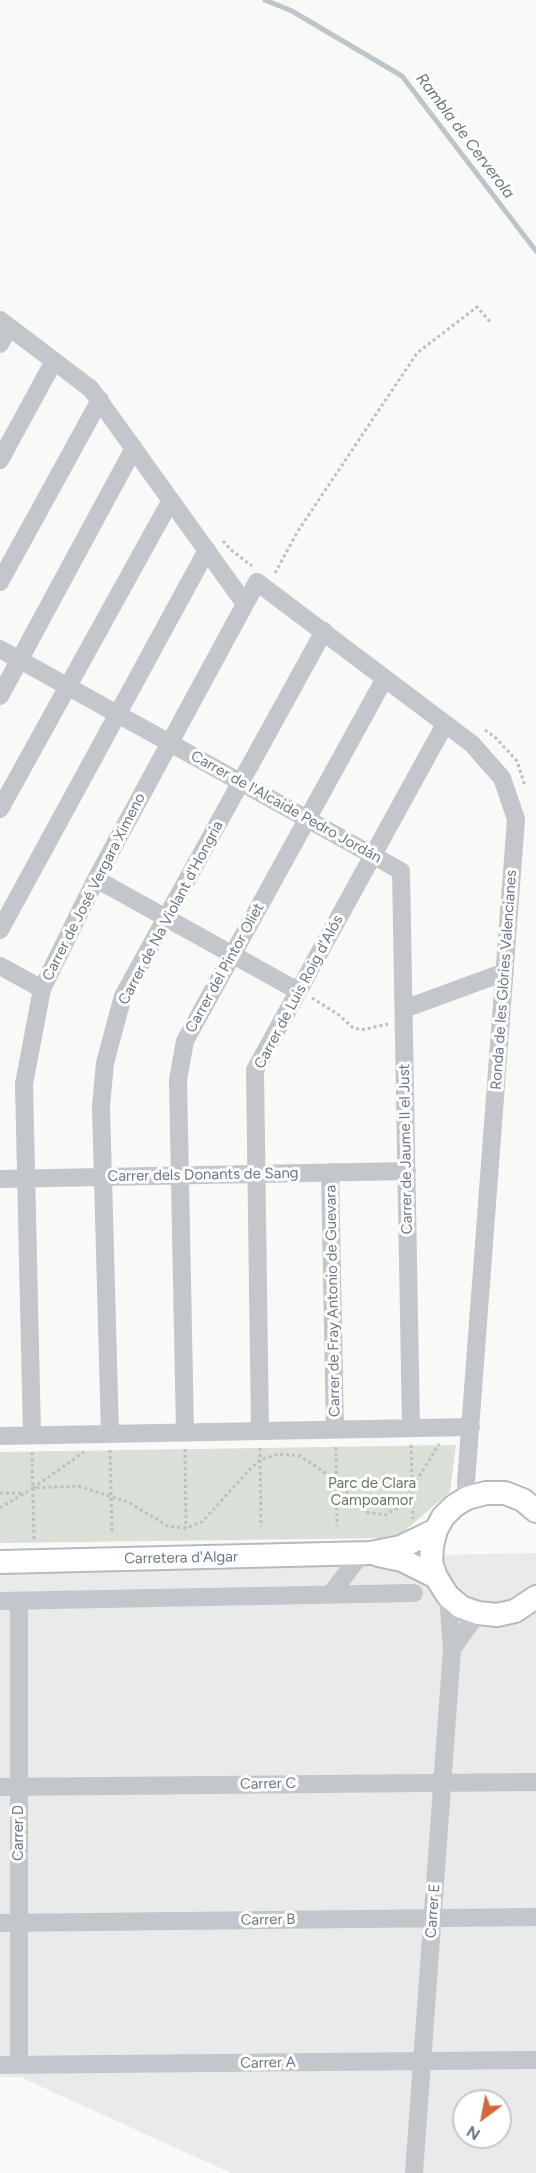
<!DOCTYPE html>
<meta charset="utf-8">
<style>
body{margin:0}
#map{position:relative;width:536px;height:2173px;overflow:hidden;background:#f9f9f7;font-family:Figtree,sans-serif}
canvas{display:block}
.north{position:absolute;left:452px;top:2089px;width:60px;height:60px;box-sizing:border-box;background:#fff;border:2px solid #c3c9ce;border-radius:50%;rotate:212deg;font-size:16px;font-weight:700;line-height:24px;text-align:center;color:#6a7785}
.north::after{content:'';display:block;margin:auto;width:21px;height:27px;background:#d5683b;clip-path:polygon(50% 0,100% 100%,50% 72%,0 100%)}
</style>
<div id="map">
<canvas width="536" height="2173"></canvas>
<div class="north">N</div>
</div>
<script>
const ctx = document.querySelector('canvas').getContext('2d');
ctx.lineJoin = 'round';
function paint(path, color) { ctx.fillStyle = color; ctx.fill(path, 'evenodd'); }
const poly = rows => new Path2D(rows.map(r => 'M' + r).join(''));
function strokePath(path, color, width, dash) { ctx.strokeStyle = color; ctx.lineWidth = width; ctx.lineCap = dash ? 'butt' : 'round'; ctx.setLineDash(dash || []); ctx.stroke(path); }
function write(font, color, halo, rows, align = 'center') {
  ctx.font = font + ' Figtree,sans-serif'; ctx.lineWidth = 6; ctx.setLineDash([]); ctx.textBaseline = 'middle'; ctx.strokeStyle = halo; ctx.fillStyle = color; for (const [text, x, y, turn = 0] of rows) {
    ctx.save(); ctx.translate(x, y); ctx.rotate((+turn || 0) * Math.PI / 180); ctx.textAlign = isNaN(turn) ? turn : align; if (halo) ctx.strokeText(text, 0, 0); ctx.fillText(text, 0, 0); ctx.restore();
  }
}
const built = poly([
 [536,1553,536,2173,231,2173,20,2077,0,2077,0,1563],
 [464,2101,500,2101,500,2137,464,2137]
]);
const green = poly([
 [456,1445,450,1492,401,1534,386,1538,0,1543,0,1452]
]);
const stream = poly([
 [265,0,292,11,402,76,536,251]
]);
const path = poly([
 [223,541,231,550,252,566],
 [275,573,298,531,417,353,477,307,491,323],
 [485,730,496,738,517,761,525,786],
 [312,998,339,1015,352,1027,361,1030,388,1024],
 [411,1445,413,1519],
 [336,1447,337,1526],
 [260,1448,261,1527],
 [185,1449,186,1528],
 [110,1450,112,1534],
 [32,1452,34,1541],
 [33,1488,84,1452],
 [0,1493,23,1493],
 [0,1508,33,1488,78,1486,128,1502,168,1526,186,1528,202,1522,249,1470,260,1460,278,1454,300,1456,336,1480,365,1512,385,1515,401,1506,439,1444]
]);
const minor = poly([
 [0,320,91,389,245,604],
 [0,344,9,327],
 [0,460,54,361],
 [0,582,100,400],
 [0,649,401,871,411,1428],
 [0,696,134,448],
 [0,809,171,500],
 [96,879,298,991],
 [0,930,207,550],
 [0,966,42,989],
 [404,1009,505,972],
 [330,1172,335,1430],
 [0,1179,407,1171],
 [260,1431,255,1070,445,724],
 [185,1432,178,1080,185,1041,385,678],
 [110,1434,101,1106,105,1063,123,996,324,631],
 [32,1435,24,1084,42,989,96,879,257,582,472,744,502,778,516,819,466,1482,467,1498],
 [0,1436,471,1427],
 [330,1595,362,1553],
 [0,1601,414,1593],
 [19,1601,19,2065],
 [452,1649,478,1613],
 [0,1787,536,1782],
 [0,1923,536,1917],
 [0,2065,536,2060],
 [414,2173,452,1649,448,1596]
]);
const major = poly([
 [536,1511,523,1500,505,1493,486,1493,467,1498,454,1506,443,1517,436,1530,432,1546,431,1562,436,1577,448,1596,461,1607,478,1613,497,1615,515,1611,536,1597],
 [378,1555,402,1560,436,1577],
 [0,1562,370,1553,401,1547,436,1530]
]);
const streetNames = [
 ["Carrer de l'Alcaide Pedro Jordán",286,807,29],
 ["Carrer de José Vergara Ximeno",94,887,-63],
 ["Carrer de Na Violant d'Hongria",171,913,-62],
 ["Carrer del Pintor Oliet",225,968,-61],
 ["Ronda de les Glòries Valencianes",504,980,-86],
 ["Carrer de Luis Roig d'Alós",299,992,-62],
 ["Carrer de Jaume II el Just",406,1149,-91],
 ["Carrer dels Donants de Sang",203,1175,-1],
 ["Carrer de Fray Antonio de Guevara",333,1301,-91],
 ["Carretera d'Algar",181,1558,-1],
 ["Carrer C",268,1784,-1],
 ["Carrer D",19,1833,-90],
 ["Carrer E",433,1911,-86],
 ["Carrer B",268,1920,-1],
 ["Carrer A",268,2063,-1]
];
const parkNames = [
 ["Parc de Clara",372,1484],
 ["Campoamor",372,1501]
];
const waterNames = [
 ["Rambla de Cerverola",465,136,53]
];
paint(built, '#e9ebea');
paint(green, '#dadfd8');
strokePath(stream, '#bcc5ca', 5);
strokePath(major, '#b6babe', 26);
strokePath(path, '#bdbfc2', 3, [3, 3]);
strokePath(minor, '#c3c6ca', 18);
strokePath(major, '#fff', 22);
write('15px', '#6a7785', '#fff', streetNames);
write('15px', '#667865', '#fff', parkNames);
write('italic 16px', '#677780', '#fff', waterNames);
</script>
